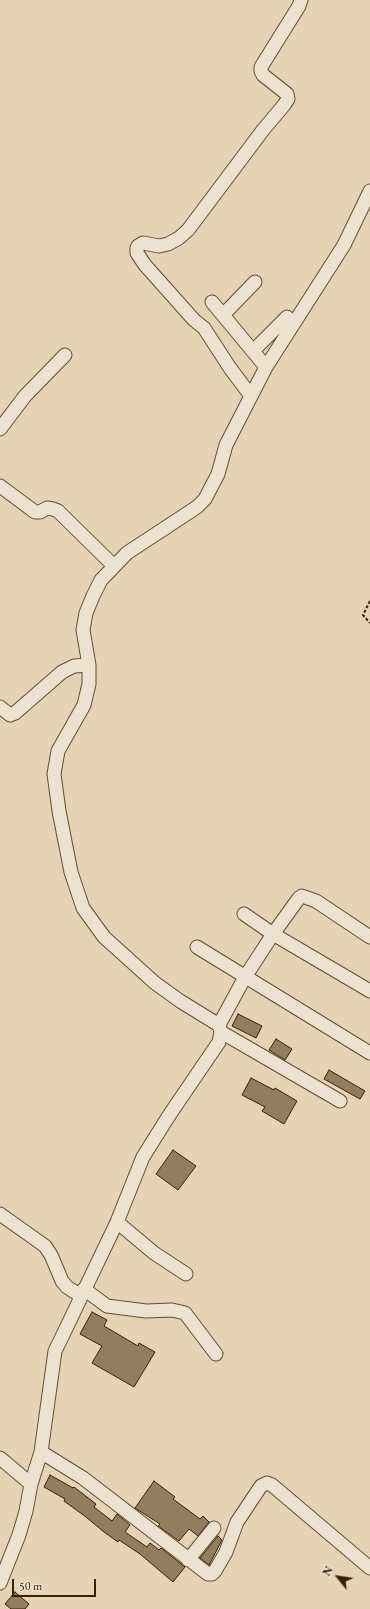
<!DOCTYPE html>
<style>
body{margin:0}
#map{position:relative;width:370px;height:1609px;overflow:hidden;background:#e4d3b5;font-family:"EB Garamond",serif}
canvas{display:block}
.north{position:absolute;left:318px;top:1557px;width:40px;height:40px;-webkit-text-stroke:3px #ede2cf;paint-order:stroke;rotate:300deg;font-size:11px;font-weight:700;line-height:16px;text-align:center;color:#372105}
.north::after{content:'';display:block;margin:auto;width:14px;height:18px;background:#372105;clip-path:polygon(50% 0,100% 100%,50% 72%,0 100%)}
.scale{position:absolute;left:12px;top:1579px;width:84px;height:18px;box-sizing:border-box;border:2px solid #372105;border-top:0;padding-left:5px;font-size:12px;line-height:14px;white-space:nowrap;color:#372105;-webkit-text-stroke:3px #ede2cf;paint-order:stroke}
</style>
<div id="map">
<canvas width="370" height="1609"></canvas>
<div class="north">N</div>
<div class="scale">50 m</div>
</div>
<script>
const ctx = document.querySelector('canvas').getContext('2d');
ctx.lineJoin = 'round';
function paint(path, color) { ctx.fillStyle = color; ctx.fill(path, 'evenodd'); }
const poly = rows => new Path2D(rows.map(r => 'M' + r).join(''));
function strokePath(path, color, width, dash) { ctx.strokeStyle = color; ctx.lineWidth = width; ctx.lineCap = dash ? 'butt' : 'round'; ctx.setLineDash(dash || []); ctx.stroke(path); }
const building = poly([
 [238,1014,262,1026,256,1038,232,1026,238,1014],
 [276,1039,292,1049,285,1060,269,1050,276,1039],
 [329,1070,365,1091,360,1099,324,1079,329,1070],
 [251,1078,274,1090,275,1088,297,1101,284,1124,262,1111,265,1107,242,1095,251,1078],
 [173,1150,196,1166,178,1190,156,1174,173,1150],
 [92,1312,107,1320,104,1326,138,1346,139,1343,155,1352,134,1387,92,1363,102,1346,80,1334,92,1312],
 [50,1475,73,1488,74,1487,96,1504,94,1507,112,1521,117,1514,130,1525,125,1532,147,1547,150,1543,159,1550,161,1548,185,1567,173,1582,140,1554,119,1540,118,1542,104,1532,86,1517,64,1501,65,1499,44,1487,50,1475],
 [154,1481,175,1497,173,1499,200,1519,203,1516,209,1522,198,1536,189,1529,179,1541,158,1526,160,1524,135,1508,154,1481],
 [218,1536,222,1540,209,1565,200,1558,218,1536],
 [15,1592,29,1604,25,1609,11,1609,5,1604,15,1592]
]);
const path = poly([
 [370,601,363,615,370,623]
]);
const minor = poly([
 [212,302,266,367],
 [223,315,255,282],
 [253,351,287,317],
 [251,396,230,368,204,328,194,320,145,265,137,253,137,248,138,246,143,243,159,246,168,244,179,238,188,230,263,130,284,105,288,99,287,94,263,75,261,71,261,67,299,6,301,0],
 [0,429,25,396,65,355],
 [0,486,35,512,40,512,47,508,53,509,58,511,114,566],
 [0,707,10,715,15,713,62,672,74,666,89,665],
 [244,914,273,934,299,898,302,896,316,901,370,937],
 [197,947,370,1053],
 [219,1025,180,1001,155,983,104,937,83,908,71,872,59,811,54,774,58,751,84,705,89,684,89,665,83,630,86,613,93,596,101,580,127,553,197,507,205,499,218,474,226,445,266,367,344,245,370,191],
 [340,1101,221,1032,219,1025,245,977,273,934,370,991],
 [0,1214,45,1246,51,1255,62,1281,67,1287,81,1296],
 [117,1222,154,1253,186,1274],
 [84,1289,107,1306,146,1311,172,1310,185,1313,216,1354],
 [41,1452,83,1478,208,1574,212,1574,215,1571,226,1552,237,1522,261,1486,267,1483,272,1485,370,1568],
 [0,1458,31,1484],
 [188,1560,214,1528],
 [0,1583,19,1535,26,1511,31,1484,41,1452,55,1351,60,1341,117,1222,143,1157,170,1114,219,1042,221,1032]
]);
paint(building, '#917e61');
strokePath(building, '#372105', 1);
strokePath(minor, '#624e31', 15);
strokePath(path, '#372105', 2, [3, 2]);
strokePath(minor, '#ede2cf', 13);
</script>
